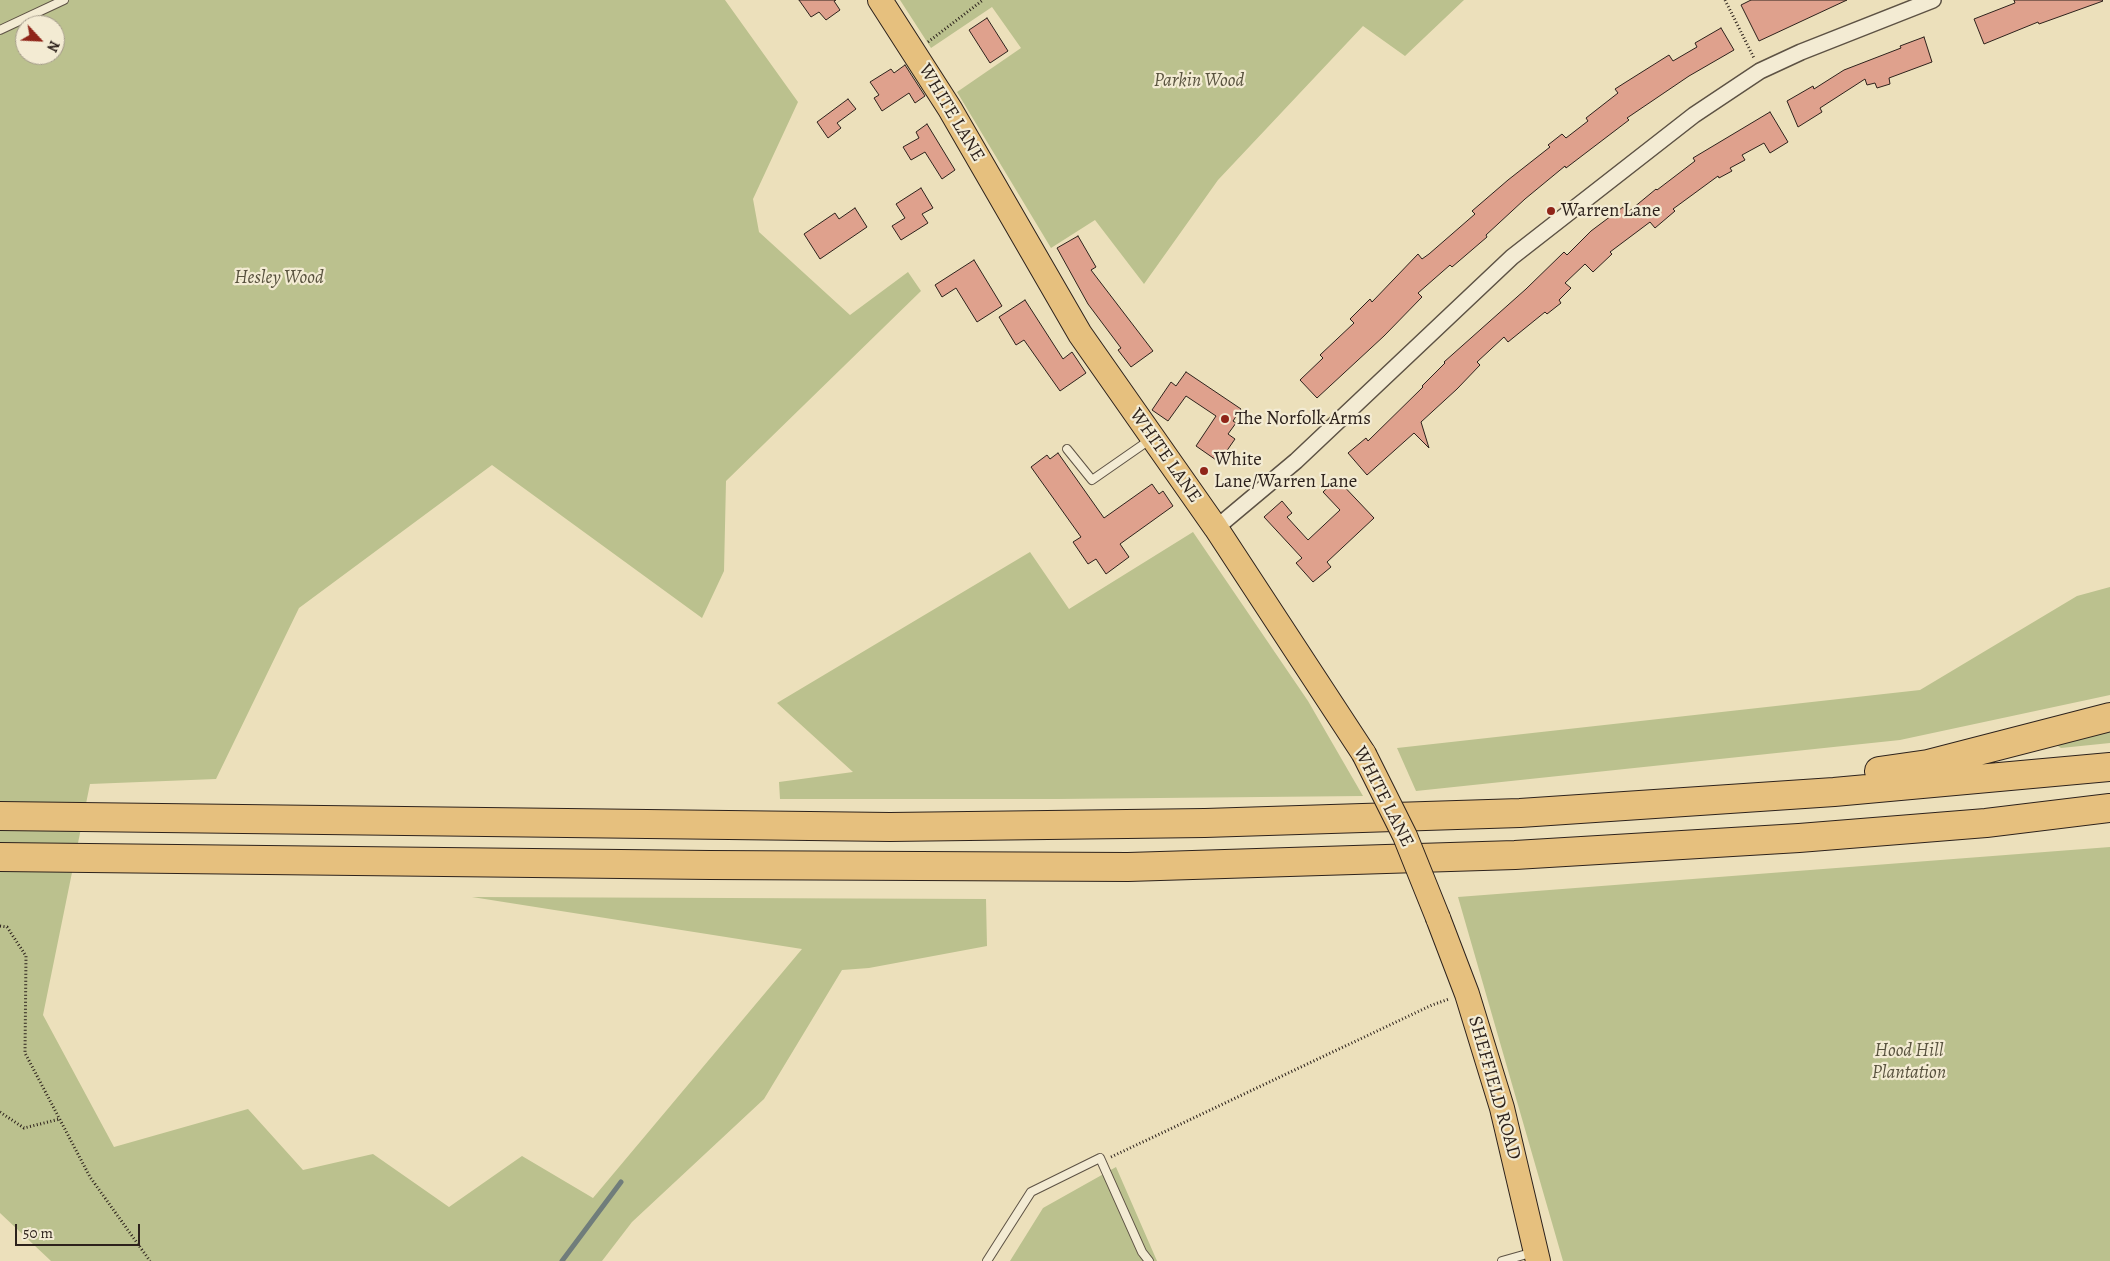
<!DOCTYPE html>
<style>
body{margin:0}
#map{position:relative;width:2110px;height:1261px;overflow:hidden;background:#ece0bb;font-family:Alegreya,serif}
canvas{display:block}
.north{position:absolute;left:15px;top:15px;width:50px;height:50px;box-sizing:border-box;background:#f3ebd3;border:1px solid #a49b8a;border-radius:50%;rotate:115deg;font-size:14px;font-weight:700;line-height:20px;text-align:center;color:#2d221c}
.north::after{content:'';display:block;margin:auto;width:18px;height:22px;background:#8f2418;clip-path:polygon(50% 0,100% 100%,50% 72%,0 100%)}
.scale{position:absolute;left:15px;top:1224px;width:125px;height:22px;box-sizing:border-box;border:2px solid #2d221c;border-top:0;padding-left:6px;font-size:15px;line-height:18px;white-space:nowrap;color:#2d221c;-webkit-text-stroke:4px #f3ebd3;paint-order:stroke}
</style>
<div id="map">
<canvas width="2110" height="1261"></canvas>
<div class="north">N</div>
<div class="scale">50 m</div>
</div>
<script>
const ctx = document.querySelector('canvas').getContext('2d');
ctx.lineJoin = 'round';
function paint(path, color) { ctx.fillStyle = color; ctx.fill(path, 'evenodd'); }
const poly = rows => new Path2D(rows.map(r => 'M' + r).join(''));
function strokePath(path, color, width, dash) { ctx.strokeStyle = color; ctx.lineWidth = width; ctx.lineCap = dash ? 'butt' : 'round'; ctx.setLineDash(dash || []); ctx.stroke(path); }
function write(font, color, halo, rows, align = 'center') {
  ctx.font = font + ' Alegreya,serif'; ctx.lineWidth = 4.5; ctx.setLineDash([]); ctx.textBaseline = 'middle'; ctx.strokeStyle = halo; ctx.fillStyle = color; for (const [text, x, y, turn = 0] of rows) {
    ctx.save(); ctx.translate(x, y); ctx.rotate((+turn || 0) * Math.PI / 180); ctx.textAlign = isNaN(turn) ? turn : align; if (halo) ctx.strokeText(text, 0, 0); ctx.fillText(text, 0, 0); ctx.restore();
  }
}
const green = poly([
 [0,0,725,0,798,102,753,199,759,232,850,315,908,272,921,291,726,481,724,571,702,618,492,465,299,608,216,779,90,784,43,1015,114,1147,248,1109,303,1170,373,1154,449,1207,522,1156,593,1198,802,949,472,897,986,899,987,946,869,968,842,970,764,1099,632,1222,602,1261,51,1261,0,1213],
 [25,25,55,25,55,55,25,55],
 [900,0,1464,0,1405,56,1363,26,1218,180,1144,284,1095,220,1051,248,957,92,1021,48,992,7,931,48],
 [1193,532,1308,701,1363,796,1058,799,780,799,779,782,853,772,777,703,1030,552,1069,609],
 [2110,587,2110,695,1900,740,1416,791,1397,748,1920,690,2077,596],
 [2110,725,2110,743,2061,748,2050,741],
 [2110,847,2110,1261,1563,1261,1458,897],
 [1116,1167,1157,1261,1010,1261,1043,1208]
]);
const stream = poly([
 [562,1261,621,1182]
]);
const building = poly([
 [799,0,836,0,834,1,840,10,826,20,819,12,811,17,799,0],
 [1751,0,1847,0,1759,41,1741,5,1751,0],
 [2014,0,2102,0,2103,1,2039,24,2038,22,1984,44,1974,19,2015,3,2014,0],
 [987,18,1008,51,990,63,969,30,987,18],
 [1721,28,1734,50,1689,76,1627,118,1629,120,1566,168,1565,166,1525,199,1486,235,1487,237,1452,267,1450,265,1418,293,1422,297,1384,336,1317,398,1300,380,1323,358,1320,355,1354,323,1350,319,1370,299,1372,302,1418,254,1422,259,1429,254,1475,214,1472,211,1508,180,1550,147,1548,145,1562,134,1566,138,1588,121,1586,118,1618,93,1615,89,1626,82,1669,55,1673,61,1697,47,1695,43,1721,28],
 [1924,37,1932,62,1889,78,1890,84,1877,88,1875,83,1867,85,1865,79,1820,108,1822,112,1798,127,1787,101,1813,86,1814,89,1844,70,1901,48,1900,46,1924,37],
 [905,65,925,96,915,103,909,93,882,111,874,98,879,95,870,82,891,69,894,73,905,65],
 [848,99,856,109,837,123,841,128,828,138,817,122,848,99],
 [1770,112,1788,142,1770,153,1764,143,1742,155,1745,160,1730,168,1732,171,1719,178,1718,176,1673,209,1675,211,1655,228,1650,222,1610,252,1612,254,1593,272,1585,264,1565,283,1571,288,1559,300,1561,303,1547,314,1545,312,1508,342,1504,337,1477,362,1480,365,1457,389,1421,422,1429,448,1414,433,1367,475,1348,453,1366,438,1368,441,1423,387,1422,386,1445,363,1444,362,1526,289,1564,252,1567,255,1591,231,1623,207,1627,213,1656,189,1657,190,1695,161,1693,158,1770,112],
 [927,124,955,170,942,179,925,152,911,160,903,147,919,138,916,132,927,124],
 [921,188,933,208,922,214,928,223,901,240,892,226,905,218,896,204,921,188],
 [855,208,867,227,820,259,804,234,835,213,839,219,855,208],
 [1078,236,1096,267,1091,270,1153,351,1131,367,1118,350,1121,348,1088,304,1057,248,1078,236],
 [974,260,1002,306,977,322,956,288,942,297,935,285,974,260],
 [1025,300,1063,359,1072,352,1086,373,1060,391,1024,340,1016,345,999,317,1025,300],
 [1186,372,1241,409,1233,421,1236,423,1228,434,1235,439,1219,462,1196,446,1216,416,1186,396,1168,421,1152,410,1171,382,1176,386,1186,372],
 [1058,453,1104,518,1152,484,1159,494,1163,491,1173,506,1120,544,1129,557,1106,574,1096,559,1088,564,1073,542,1081,537,1031,467,1047,455,1050,459,1058,453],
 [1337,479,1374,518,1327,562,1331,567,1313,582,1296,563,1302,558,1264,517,1282,501,1292,513,1287,517,1308,540,1340,510,1323,492,1337,479]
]);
const path = poly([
 [1725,0,1754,58],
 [928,42,983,0],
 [0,926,7,927,26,956,25,1053,90,1177,150,1261],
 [0,1112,24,1128,60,1119],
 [1111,1157,1432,1005,1449,999]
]);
const service = poly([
 [0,30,64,0],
 [1067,449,1092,480,1151,439],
 [987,1261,1031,1192,1100,1158,1142,1252,1149,1261],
 [1502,1261,1534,1252]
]);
const minor = poly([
 [1216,528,1296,461,1512,257,1694,115,1760,71,1801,52,1933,0]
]);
const primary = poly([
 [880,0,950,109,1080,334,1216,528,1364,754],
 [1438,918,1467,994,1502,1108,1538,1261]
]);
const motorway = poly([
 [1879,771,1928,764,2110,717],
 [0,816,890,827,1205,823,1520,813,1834,792,2110,767],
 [0,857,710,865,1128,867,1515,855,1799,838,1986,823,2110,808]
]);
const primaryBridge = poly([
 [1364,754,1405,836,1438,918]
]);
const markers = [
 [1551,211,5,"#8f2418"],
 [1225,419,5,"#8f2418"],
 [1204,471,5,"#8f2418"]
];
const parkNames = [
 ["Parkin Wood",1199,81],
 ["Hesley Wood",279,278],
 ["Hood Hill",1909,1051],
 ["Plantation",1909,1073]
];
const streetNames = [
 ["WHITE LANE",951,113,59],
 ["WHITE LANE",1165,456,55],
 ["WHITE LANE",1383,797,63],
 ["SHEFFIELD ROAD",1494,1088,74]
];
const poiNames = [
 ["Warren Lane",1561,211],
 ["The Norfolk Arms",1235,419],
 ["White",1214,460],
 ["Lane/Warren Lane",1214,482]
];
paint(green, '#bbc18e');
strokePath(stream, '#707d7b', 5);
paint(building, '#dfa18d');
strokePath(building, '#2d221c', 1);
strokePath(service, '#5d5244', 10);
strokePath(minor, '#5d5244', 18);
strokePath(primary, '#2d221c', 26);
strokePath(motorway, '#2d221c', 30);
strokePath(path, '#2d221c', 3, [1, 2.5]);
strokePath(service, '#f3ebd3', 8);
strokePath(minor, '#f3ebd3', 15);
strokePath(primary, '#e6c07e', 24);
strokePath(motorway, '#e6c07e', 28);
strokePath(primaryBridge, '#2d221c', 26, []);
strokePath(primaryBridge, '#e6c07e', 24);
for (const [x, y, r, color] of markers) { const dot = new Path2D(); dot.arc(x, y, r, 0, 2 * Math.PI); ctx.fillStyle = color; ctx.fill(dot); strokePath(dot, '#f3ebd3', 2); }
write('italic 19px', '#58523e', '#f3ebd3', parkNames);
write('19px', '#2d221c', '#f3ebd3', streetNames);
write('19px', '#2d221c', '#f3ebd3', poiNames, 'left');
</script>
